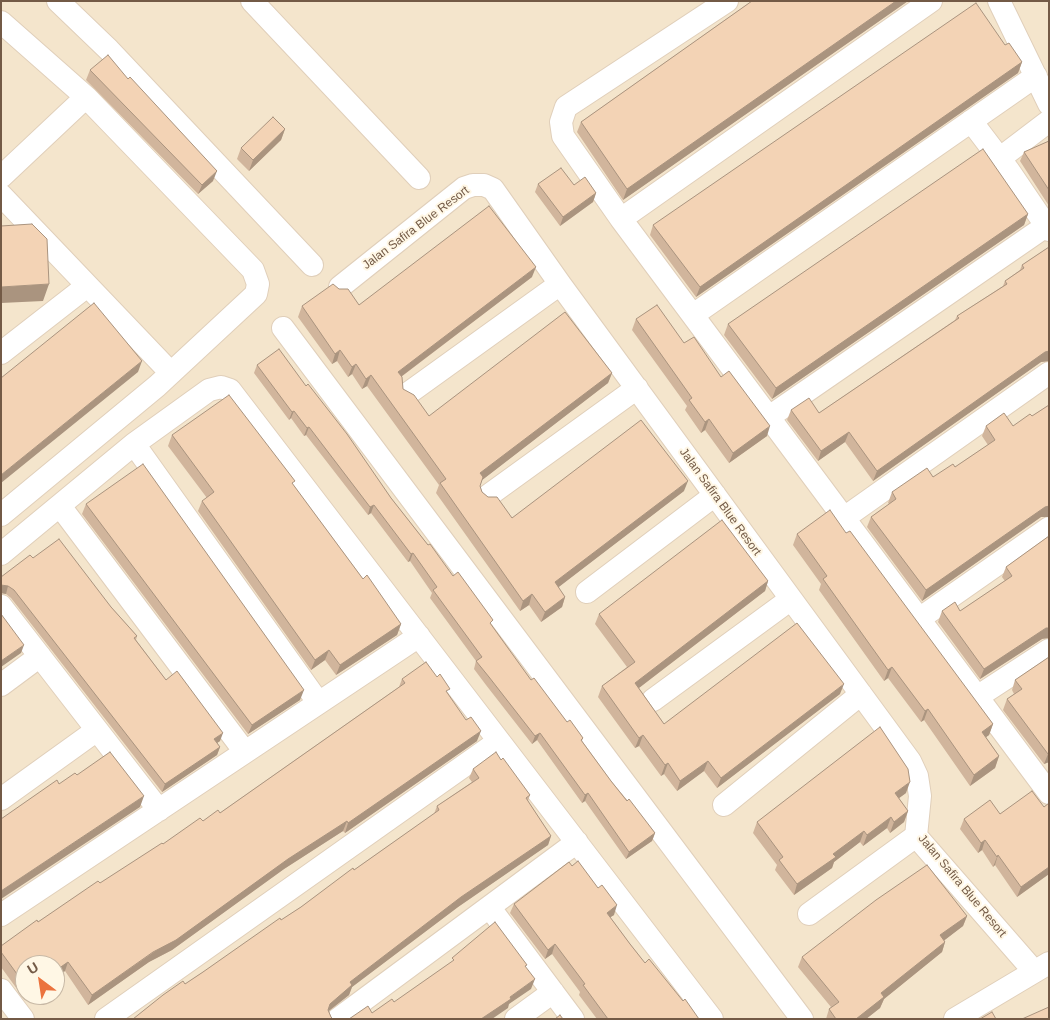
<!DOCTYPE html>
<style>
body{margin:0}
#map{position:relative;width:1050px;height:1020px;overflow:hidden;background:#fdf3de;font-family:Helvetica,sans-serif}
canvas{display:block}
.frame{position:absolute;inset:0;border:2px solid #735a46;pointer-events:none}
.north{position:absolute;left:15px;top:955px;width:50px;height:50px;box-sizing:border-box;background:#fff7e5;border:1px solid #c7b8a5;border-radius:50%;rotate:329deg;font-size:14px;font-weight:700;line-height:20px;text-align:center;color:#735a46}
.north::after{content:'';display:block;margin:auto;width:18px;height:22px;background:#eb733e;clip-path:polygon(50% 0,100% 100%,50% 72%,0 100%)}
</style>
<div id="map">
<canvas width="1050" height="1020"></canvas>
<div class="frame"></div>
<div class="north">U</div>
</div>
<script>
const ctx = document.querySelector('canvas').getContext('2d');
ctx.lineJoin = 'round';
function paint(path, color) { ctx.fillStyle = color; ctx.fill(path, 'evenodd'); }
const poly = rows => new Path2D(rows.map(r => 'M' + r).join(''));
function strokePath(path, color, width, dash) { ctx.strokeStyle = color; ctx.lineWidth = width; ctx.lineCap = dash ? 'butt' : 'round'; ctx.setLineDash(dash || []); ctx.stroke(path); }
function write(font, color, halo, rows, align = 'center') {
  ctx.font = font + ' Helvetica,sans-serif'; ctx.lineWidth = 4; ctx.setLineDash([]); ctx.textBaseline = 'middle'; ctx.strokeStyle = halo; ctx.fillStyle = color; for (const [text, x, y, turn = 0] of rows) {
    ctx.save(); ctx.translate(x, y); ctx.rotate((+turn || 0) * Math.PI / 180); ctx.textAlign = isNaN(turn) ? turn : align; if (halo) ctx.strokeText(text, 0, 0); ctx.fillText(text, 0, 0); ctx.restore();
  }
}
const residential = poly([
 [1,1,1049,1,1049,1019,1,1019],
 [25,965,55,965,55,995,25,995]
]);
const street = poly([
 [58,1,109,50,312,265],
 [252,1,419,178],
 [727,1,566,107,561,122,563,136,621,219,1049,793],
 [999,1,1049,104],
 [1,22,86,97,253,270,258,284,256,294,157,386,1,515],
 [971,121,1009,171,1049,230],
 [999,159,1049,121],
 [1,177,86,97],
 [1,195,171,373],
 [621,219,931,1],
 [340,287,464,188,473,185,484,185,493,189,560,284,910,761,917,776,920,796,916,836,1033,970],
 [693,315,1036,76],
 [283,328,802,1019],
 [1,353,87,286],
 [410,392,560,284],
 [769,417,1046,226],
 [134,444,318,702],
 [489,495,637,388],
 [60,506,245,752],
 [844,518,1049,373],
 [1,554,134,444,209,390,221,387,230,390,712,1019],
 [587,592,715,495],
 [1,606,159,810],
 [919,619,1049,528],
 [1,685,40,656],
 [977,697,1049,650],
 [653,700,791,599],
 [1,799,97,730],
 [724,805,861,694],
 [490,908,573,1019],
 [809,914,916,836],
 [1,915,419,636],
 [1,990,23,1019],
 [106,1019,499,741],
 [338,1019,577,842],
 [516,1019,553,992],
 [955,1019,1049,963]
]);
const wall = poly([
 [752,1,908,1,623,200,577,132,581,122],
 [1005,45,1022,62,1018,73,696,297,650,235,653,225],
 [90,70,128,79,213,181,198,194,86,80],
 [285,129,281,140,249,171,237,159,241,148],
 [1049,141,1049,206,1020,161,1024,152],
 [538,184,574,185,596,193,593,202,560,226,535,192],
 [1028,214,1024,225,772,399,724,335,728,324],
 [1049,247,1049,361,1041,362,873,481,845,442,818,461,787,420,791,410,819,413,955,320,957,316,1003,286,1005,281,1020,270,1022,265],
 [532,277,401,377,403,389,429,416,612,373,608,383,482,480,480,486,482,492,512,518,684,491,558,587,565,597,562,607,541,622,529,605,520,611,436,493,439,485,367,386,362,389,352,374,348,377,337,361,332,364,298,317,302,306,359,305],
 [636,319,684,343,721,377,767,436,729,463,705,430,701,433,685,410,687,406,632,330],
 [257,365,306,386,391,498,491,625,531,680,567,722,583,738,582,741,611,781,655,833,652,841,626,859,585,801,582,803,537,740,532,744,486,685,474,669,476,661,430,598,432,593,410,561,408,562,371,513,368,515,306,435,304,436,291,418,289,420,254,373],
 [1049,405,1049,517,1041,517,922,601,867,527,871,517,889,504,888,503,892,492,933,477,955,467,988,445,982,436,986,426,1013,426,1032,416],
 [172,435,293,485,363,579,401,624,397,635,336,675,325,660,311,670,198,511,202,501,207,498,168,446],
 [86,504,300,700,248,734,82,514],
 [846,533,993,724,989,735,986,737,999,756,995,768,970,786,924,720,921,722,888,678,884,681,819,590,821,584,793,545,797,534],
 [1049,536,1042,639,980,679,938,622,942,611,960,611,1005,581,1002,577,1006,567],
 [33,558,111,607,137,636,136,640,166,680,220,741,217,743,220,747,217,755,162,792,11,598,6,594,1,593,1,577],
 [768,581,765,591,639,688,664,724,840,694,717,788,704,771,677,791,664,774,661,776,639,746,635,748,598,697,602,686,627,667,595,624,599,614],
 [1049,657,1049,762,1044,764,1003,710,1007,699,1014,694,1012,690,1015,680],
 [402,679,448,694,477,741,345,833,343,831,284,869,172,950,149,962,88,1005,65,971,55,978,55,965,25,965,25,995,31,995,25,1000,1,967,1,946,38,922,163,844,203,821,220,813,399,687],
 [501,760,530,795,528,801,551,836,548,845,458,907,352,987,349,995,329,1011,331,1017,185,984,301,907,434,814,437,806,472,782,469,778,473,769],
 [906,793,899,798,908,811,904,822,890,833,887,828,863,846,860,842,834,862,832,868,794,895,775,870,777,865,753,833,757,822],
 [1000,814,1049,874,1017,897,995,865,993,867,982,850,978,853,960,829,964,819],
 [572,866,614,915,610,917,630,944,645,963,699,1019,597,1019,579,995,580,992,552,954,545,959,510,913,514,904],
 [967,916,963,926,944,940,945,942,942,952,884,999,880,1008,866,1019,826,1019,829,1009,831,1007,798,967,802,957]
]);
const shadedWall = poly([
 [896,1,908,1,623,200,627,189],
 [1022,62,1018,73,696,297,700,287],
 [285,129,281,140,249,171,253,160],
 [217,171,213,181,198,194,202,185],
 [596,193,593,202,560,226,563,217],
 [1028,214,1024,225,772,399,776,388],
 [536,267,532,277,394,382,398,372],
 [49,284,43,301,1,303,1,287],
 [340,350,337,361,332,364,335,354],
 [1049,351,1049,361,1041,362,873,481,877,471,1045,352],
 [142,361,138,372,1,483,1,475],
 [356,364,352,374,348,377,352,367],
 [612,373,608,383,477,484,480,473],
 [371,375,367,386,362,389,366,379],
 [294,411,291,418,289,420,292,412],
 [709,419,705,430,701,433,705,422],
 [770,426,767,436,729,463,733,453],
 [309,427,306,435,304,436,307,428],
 [849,432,845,442,818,461,821,451],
 [688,481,684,491,551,593,555,582],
 [374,505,371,513,368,515,370,507],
 [1049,506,1049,517,1041,517,922,601,926,590,1045,507],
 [413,553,410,561,408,562,411,554],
 [768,581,765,591,631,694,635,683],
 [1,585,8,586,6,594,1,593],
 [532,594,529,605,520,611,523,601],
 [565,597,562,607,541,622,545,612],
 [401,624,397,635,336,675,340,665],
 [1046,628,1049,628,1049,638,1042,639,980,679,984,669],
 [24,645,21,653,1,667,1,661],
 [329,650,325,660,311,670,315,660],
 [892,667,888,678,884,681,888,670],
 [844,684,840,694,717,788,721,778],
 [304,690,300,700,248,734,252,725],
 [928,709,924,720,921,722,925,711],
 [993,724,989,735,978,743,982,732],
 [481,731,477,741,345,833,348,823],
 [223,733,220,741,211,747,214,739],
 [540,733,537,740,532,744,535,736],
 [643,735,639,746,635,748,639,738],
 [220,747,217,755,162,792,165,784],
 [1048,754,1049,754,1049,762,1044,764],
 [999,756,995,768,970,786,974,775],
 [708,761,704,771,677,791,680,781],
 [668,763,664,774,661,776,665,765],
 [910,782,906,793,891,804,895,793],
 [588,793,585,801,582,803,585,795],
 [144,796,140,807,1,899,1,891],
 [908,811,904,822,890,833,894,822],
 [891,817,887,828,863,846,867,835],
 [347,821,343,831,284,869,172,950,149,962,88,1005,92,995,288,859],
 [864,831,860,842,834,862,832,868,794,895,797,884,833,854],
 [655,833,652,841,626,859,629,852],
 [551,836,548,845,458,907,352,987,349,995,326,1013,330,1004,350,982,461,897],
 [985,840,982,850,978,853,981,843],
 [998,855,995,865,993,867,997,857],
 [1049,867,1049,874,1017,897,1021,887],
 [617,905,614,915,603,922,607,913],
 [967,916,963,926,937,946,940,935],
 [945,942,942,952,884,999,880,1008,866,1019,856,1019,881,993],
 [555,944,552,954,545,959,548,950],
 [68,962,65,971,55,978,55,971],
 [535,979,531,989,509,1004,508,1008,492,1019,481,1019,510,997],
 [26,995,31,995,25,1000]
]);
const building = poly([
 [752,1,896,1,627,189,581,122,752,1],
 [976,3,1005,45,1009,43,1022,62,700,287,653,225,976,3],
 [108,55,128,79,130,77,217,171,202,185,90,70,108,55],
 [273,117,285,129,253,160,241,148,273,117],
 [1049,141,1049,190,1024,152,1049,141],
 [983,149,1028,214,776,388,728,324,983,149],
 [561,168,574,185,585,177,596,193,563,217,538,184,561,168],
 [489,206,536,267,398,372,402,377,403,389,414,395,429,416,565,312,612,373,480,473,483,477,480,486,482,492,488,497,497,497,512,518,641,420,688,481,555,582,565,597,545,612,532,594,523,601,440,483,446,479,371,375,366,379,356,364,352,367,340,350,335,354,302,306,333,284,339,289,348,289,359,305,489,206],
 [32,224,47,239,49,284,1,287,1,226,32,224],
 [1049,247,1049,351,1045,352,877,471,849,432,821,451,791,410,809,398,819,413,959,318,957,316,1007,284,1005,281,1024,268,1022,265,1049,247],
 [94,303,142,361,1,475,1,378,94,303],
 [657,305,684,343,694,337,721,377,729,371,770,426,733,453,709,419,705,422,689,400,692,398,636,319,657,305],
 [279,349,306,386,308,384,347,434,391,498,428,545,430,544,453,576,458,572,493,620,490,623,531,680,534,678,567,722,570,720,583,738,581,740,611,781,627,801,629,799,655,833,629,852,588,793,585,795,540,733,535,736,489,677,476,661,482,657,433,590,437,587,413,553,411,554,374,505,370,507,309,427,307,428,294,411,292,412,257,365,279,349],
 [229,395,295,481,292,483,363,579,367,575,401,624,340,665,329,650,315,660,202,501,214,492,172,435,229,395],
 [1049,405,1049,506,1045,507,926,590,871,517,896,499,892,492,927,468,933,477,953,464,955,467,995,440,986,426,1004,413,1013,426,1030,414,1032,416,1049,405],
 [143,464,304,690,252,725,86,504,143,464],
 [830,510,846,533,850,531,993,724,982,732,999,756,974,775,928,709,925,711,892,667,888,670,823,579,827,576,797,534,830,510],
 [722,520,768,581,635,683,664,724,797,623,844,684,721,778,708,761,680,781,668,763,665,765,643,735,639,738,602,686,635,662,599,614,722,520],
 [1049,536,1049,628,1046,628,984,669,942,611,955,602,960,611,1012,576,1006,567,1049,536],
 [59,539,111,607,137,636,134,638,166,680,177,671,223,733,214,739,220,747,165,784,14,590,8,586,1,585,1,577,30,555,33,558,59,539],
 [1,614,24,645,1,661,1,614],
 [1049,657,1049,754,1048,754,1007,699,1022,689,1015,680,1049,657],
 [426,662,437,677,440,674,450,689,446,691,466,720,471,717,481,731,348,823,347,821,288,859,176,940,153,952,92,995,68,962,55,971,55,965,25,965,25,985,1,952,1,946,37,920,38,922,98,881,100,883,162,843,163,844,200,818,203,821,218,810,220,813,405,683,402,679,426,662],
 [880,727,908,769,910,782,895,793,908,811,894,822,891,817,867,835,864,831,833,854,836,857,797,884,779,860,783,857,757,822,880,727],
 [110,752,144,796,1,891,1,819,57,780,59,784,75,773,77,775,110,752],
 [496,752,501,760,503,758,530,795,526,798,551,836,461,897,350,982,352,985,330,1004,328,1010,331,1017,333,1019,133,1019,163,995,183,981,185,984,203,972,280,918,281,920,301,907,353,868,354,870,439,810,437,806,479,778,473,769,496,752],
 [1032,791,1044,807,1049,803,1049,867,1021,887,998,855,997,857,985,840,981,843,964,819,990,800,1000,814,1032,791],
 [578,861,598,888,602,885,617,905,607,913,630,944,645,963,649,959,683,1001,685,999,699,1019,608,1019,583,985,585,984,555,944,548,950,514,904,569,862,572,866,578,861],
 [927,865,967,916,940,935,945,942,881,993,884,997,856,1019,836,1019,829,1009,839,1002,802,957,876,900,927,865],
 [495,922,527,965,525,966,535,979,510,997,511,999,481,1019,349,1019,368,1006,372,1013,392,999,394,1002,454,960,452,958,495,922],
 [1049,1007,1049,1019,1022,1019,1049,1007],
 [992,1012,996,1019,980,1019,992,1012],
 [560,1015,563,1019,555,1019,560,1015]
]);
const streetNames = [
 ["Jalan Safira Blue Resort",416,228,-37],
 ["Jalan Safira Blue Resort",720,502,54],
 ["Jalan Safira Blue Resort",962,886,50]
];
paint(residential, '#f4e5cc');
strokePath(street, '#e0cfba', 24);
strokePath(street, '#fff', 22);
paint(wall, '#d1b59c');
paint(shadedWall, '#aa947f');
paint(building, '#f3d3b5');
strokePath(building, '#aa947f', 1);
write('12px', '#735a46', '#fff7e5', streetNames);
</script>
